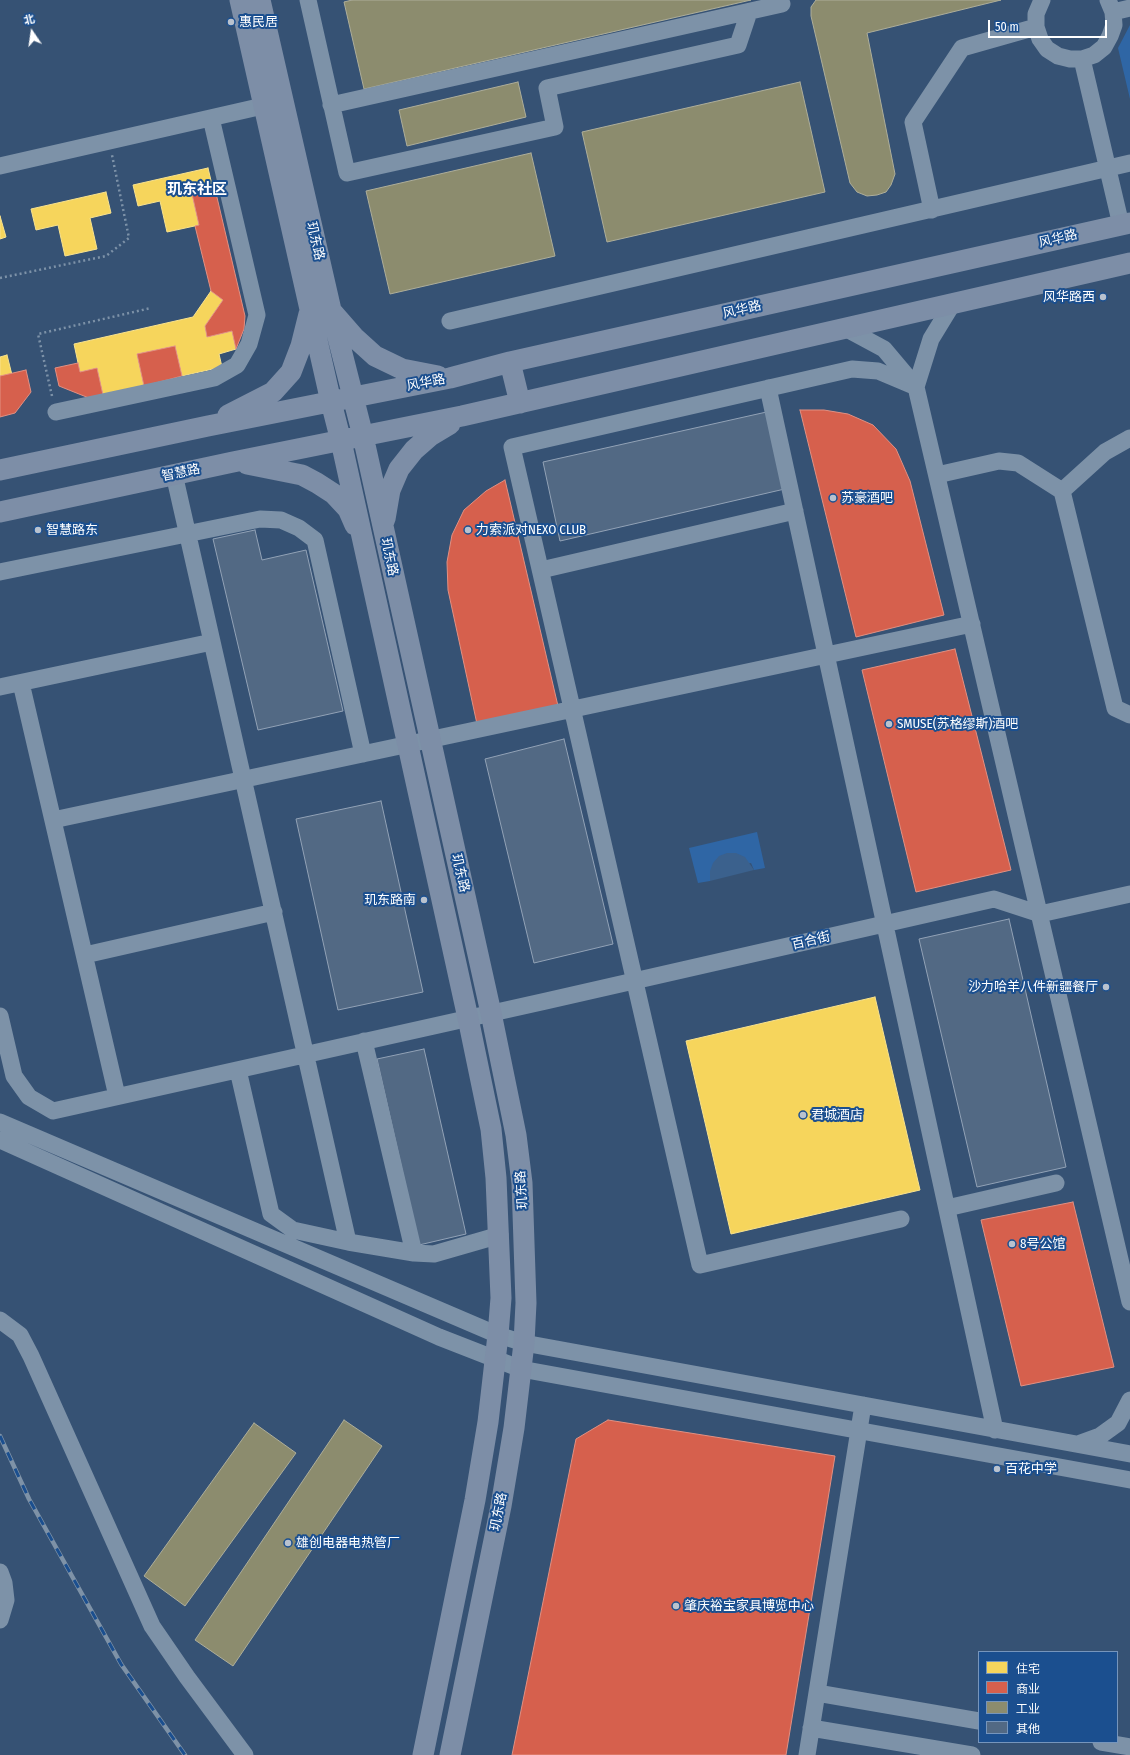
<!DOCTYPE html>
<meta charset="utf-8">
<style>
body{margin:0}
#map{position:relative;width:1130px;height:1755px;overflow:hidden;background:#365274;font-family:"Fira Sans Condensed","Noto Sans SC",sans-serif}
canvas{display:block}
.legend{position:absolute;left:978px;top:1651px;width:140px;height:92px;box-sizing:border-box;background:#1b4f8f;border:1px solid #7695bc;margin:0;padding:5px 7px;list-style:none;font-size:12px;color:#fff}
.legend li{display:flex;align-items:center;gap:8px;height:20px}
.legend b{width:20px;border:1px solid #7695bc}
.north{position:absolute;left:12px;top:12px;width:40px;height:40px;-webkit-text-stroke:3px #1b4f8f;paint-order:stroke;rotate:347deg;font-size:11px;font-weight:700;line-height:16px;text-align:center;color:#fff}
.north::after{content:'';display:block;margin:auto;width:14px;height:18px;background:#fff;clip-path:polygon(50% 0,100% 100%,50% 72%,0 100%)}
.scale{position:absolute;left:988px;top:20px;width:119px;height:18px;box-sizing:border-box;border:2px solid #fff;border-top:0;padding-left:5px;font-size:12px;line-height:14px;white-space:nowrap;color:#fff;-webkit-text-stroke:3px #1b4f8f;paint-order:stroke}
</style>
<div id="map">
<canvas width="1130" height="1755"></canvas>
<ul class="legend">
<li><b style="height:11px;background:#f6d55c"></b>住宅</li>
<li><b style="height:11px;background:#d6604d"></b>商业</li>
<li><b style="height:11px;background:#8c8c6e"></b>工业</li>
<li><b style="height:11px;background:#526984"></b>其他</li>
</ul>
<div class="north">北</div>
<div class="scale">50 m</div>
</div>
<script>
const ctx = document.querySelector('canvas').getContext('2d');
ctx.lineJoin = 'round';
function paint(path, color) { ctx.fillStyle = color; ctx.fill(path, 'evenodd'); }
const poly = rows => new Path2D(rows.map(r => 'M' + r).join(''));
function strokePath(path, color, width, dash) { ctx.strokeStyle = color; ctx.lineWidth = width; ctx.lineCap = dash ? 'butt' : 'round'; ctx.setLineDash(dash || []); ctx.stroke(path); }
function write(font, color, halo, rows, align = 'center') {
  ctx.font = font + ' "Fira Sans Condensed","Noto Sans SC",sans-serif'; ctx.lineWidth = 4; ctx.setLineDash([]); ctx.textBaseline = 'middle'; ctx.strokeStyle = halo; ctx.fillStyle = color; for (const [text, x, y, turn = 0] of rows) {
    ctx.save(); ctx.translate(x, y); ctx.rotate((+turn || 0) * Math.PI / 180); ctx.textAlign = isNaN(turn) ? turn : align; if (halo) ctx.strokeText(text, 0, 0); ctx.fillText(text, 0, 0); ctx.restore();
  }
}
const green = poly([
 [1130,25,1130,99,1118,48],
 [757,832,765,868,754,870,751,863,710,872,710,881,698,883,689,848]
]);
const water = poly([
 [727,853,736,853,745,857,754,870,710,881,710,871,713,863,719,856]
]);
const homes = poly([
 [208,168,213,189,192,194,199,225,167,232,160,201,138,206,133,185,208,168],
 [106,192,111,213,90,218,97,249,65,256,58,225,36,230,31,209,106,192],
 [0,216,6,237,0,239,0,216],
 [211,291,223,300,205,326,207,337,232,331,236,349,219,354,222,367,182,376,175,346,137,354,144,386,103,395,97,368,80,372,74,344,193,317,211,291],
 [7,355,13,379,0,381,0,357,7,355],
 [875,997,920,1190,731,1234,686,1041,875,997]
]);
const shops = poly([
 [215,189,245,316,244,329,236,349,232,331,207,337,205,326,223,300,211,291,195,226,199,225,192,194,215,189],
 [175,346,182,376,144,386,137,354,175,346],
 [78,363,80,372,97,368,103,395,89,398,59,386,55,368,78,363],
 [26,370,31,392,15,413,0,417,0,376,26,370],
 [800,410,824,410,848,414,873,425,896,449,910,481,944,615,856,637,800,410],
 [505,480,558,706,477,724,448,590,447,562,452,535,464,510,486,491,505,480],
 [955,649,1011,870,916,892,862,670,955,649],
 [1073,1202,1114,1367,1021,1386,981,1220,1073,1202],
 [608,1420,835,1456,786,1755,512,1755,576,1439,608,1420]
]);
const industry = poly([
 [352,0,751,0,364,89,344,2,352,0],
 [816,0,1001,0,867,33,895,174,891,185,886,192,877,195,867,196,857,192,850,183,811,16,811,7,816,0],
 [518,82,526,117,407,146,399,110,518,82],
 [800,82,825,192,607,242,582,132,800,82],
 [531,153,555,256,390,294,366,191,531,153],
 [344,1420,382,1446,233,1666,195,1640,344,1420],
 [254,1423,296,1453,185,1606,144,1576,254,1423]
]);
const building = poly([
 [771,411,789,488,560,541,543,462,771,411],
 [255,530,262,560,306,550,343,711,258,730,213,539,255,530],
 [564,739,613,944,534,963,485,759,564,739],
 [381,801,423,992,338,1010,296,819,381,801],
 [1009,919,1066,1167,977,1187,919,939,1009,919],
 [424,1049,466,1234,419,1245,377,1059,424,1049]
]);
const path = poly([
 [0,278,106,256,129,238,112,155],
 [52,396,38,334,151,308]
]);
const minor = poly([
 [308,0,347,173,555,127,547,88,738,45,749,12],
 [1042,0,1036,14,1036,27,1040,39,1047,49,1058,56,1070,59,1082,59,1094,55,1104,47,1110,36,1114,25,1113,12,1108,0],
 [1113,12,1130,8],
 [1082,59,1121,225],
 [331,105,782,4],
 [0,166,276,103],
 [932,210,913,122,962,48,1036,27],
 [450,321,1130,163],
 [845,328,884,349,916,387,1130,1302],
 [916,387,931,339,953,303],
 [768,388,995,1430],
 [56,412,214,378,237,365,249,344,257,315,211,118],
 [1130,438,1105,452,1062,491,1115,708,1130,715],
 [174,474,348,1242],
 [937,475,999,461,1018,463,1062,491],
 [541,570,795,511],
 [0,572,260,519,281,520,299,528,315,540,363,754],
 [21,683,117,1096],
 [0,687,212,642],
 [53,820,972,624],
 [85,955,274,912],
 [0,1016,14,1076,29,1097,53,1111,546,1001,994,899,1040,914,1130,894],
 [364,1041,414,1253],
 [238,1070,271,1214,293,1230,348,1242,414,1253,434,1254,500,1235],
 [0,1122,498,1335,524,1343,1130,1454],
 [0,1140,439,1337,521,1369,1130,1480],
 [947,1208,1056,1183],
 [901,1219,700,1265,512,447,852,369,878,371,916,387],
 [0,1320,20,1335,31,1356,152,1626,187,1677,245,1755],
 [1078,1444,1100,1436,1118,1423,1130,1400],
 [0,1572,4,1583,6,1600,0,1620],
 [817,1693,979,1721],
 [811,1728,972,1755],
 [1101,1742,1130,1747],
 [807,1755,863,1405]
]);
const major = poly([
 [240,0,331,402,341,441,468,1018,491,1129,496,1178,501,1298,498,1335,488,1422,475,1500,423,1755],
 [260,0,331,310,363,436,491,1013,516,1135,522,1183,526,1303,524,1343,514,1428,501,1506,450,1755],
 [333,313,354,337,375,356,402,369,438,376],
 [510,362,520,403],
 [228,415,273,392,291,372,301,346,309,314],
 [247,464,302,475,317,483,334,494,348,509,355,525],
 [0,470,208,426,450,378,510,362,1130,223],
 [0,512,233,462,462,416,1130,263],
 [385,519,390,490,399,469,414,450,430,436,450,424]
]);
const rail = poly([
 [0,1436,29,1499,121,1664,185,1755]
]);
const markers = [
 [231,22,4,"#b9c2ce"],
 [1103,297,4,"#b9c2ce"],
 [833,498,4,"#b9c2ce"],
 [38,530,4,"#b9c2ce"],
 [468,530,4,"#b9c2ce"],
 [889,724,4,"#b9c2ce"],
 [424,900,4,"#b9c2ce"],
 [1106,987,4,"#b9c2ce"],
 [803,1115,4,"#b9c2ce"],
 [1012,1244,4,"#b9c2ce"],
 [997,1469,4,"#b9c2ce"],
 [288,1543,4,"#b9c2ce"],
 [676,1606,4,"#b9c2ce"]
];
const poiNames = [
 ["惠民居",239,22],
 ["风华路西",1095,297,"right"],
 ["苏豪酒吧",841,498],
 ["智慧路东",46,530],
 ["力索派对NEXO CLUB",476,530],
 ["SMUSE(苏格缪斯)酒吧",897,724],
 ["玑东路南",416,900,"right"],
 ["沙力哈羊八件新疆餐厅",1098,987,"right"],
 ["君城酒店",811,1115],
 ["8号公馆",1020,1244],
 ["百花中学",1005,1469],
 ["雄创电器电热管厂",296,1543],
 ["肇庆裕宝家具博览中心",684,1606]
];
const streetNames = [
 ["风华路",1058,239,-13],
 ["玑东路",315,241,77],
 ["风华路",742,310,-13],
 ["风华路",426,383,-11],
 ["智慧路",181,473,-12],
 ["玑东路",389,557,78],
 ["玑东路",460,873,77],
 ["百合街",811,941,-13],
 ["玑东路",522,1190,-94],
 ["玑东路",499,1512,-79]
];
const quarterNames = [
 ["玑东社区",197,190]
];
paint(green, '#2f66a5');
paint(water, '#3b618d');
paint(homes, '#f6d55c');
strokePath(homes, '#f9e28d', 1);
paint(shops, '#d6604d');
strokePath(shops, '#e29082', 1);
paint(industry, '#8c8c6e');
strokePath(industry, '#aeae9a', 1);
paint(building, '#526984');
strokePath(building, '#92a2b6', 1);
strokePath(path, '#7d92a8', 2.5, [2, 3]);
strokePath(minor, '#7d92a8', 17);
strokePath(major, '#7d8ea7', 21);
strokePath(rail, '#7e92a7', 4.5);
strokePath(rail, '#1b4f8f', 3, [9]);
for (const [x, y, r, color] of markers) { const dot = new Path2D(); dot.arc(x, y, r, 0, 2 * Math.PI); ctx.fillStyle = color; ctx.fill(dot); strokePath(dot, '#1b4f8f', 1.5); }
write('13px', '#fff', '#1b4f8f', poiNames, 'left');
write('13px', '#fff', '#1b4f8f', streetNames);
write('bold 15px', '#fff', '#1b4f8f', quarterNames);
</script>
